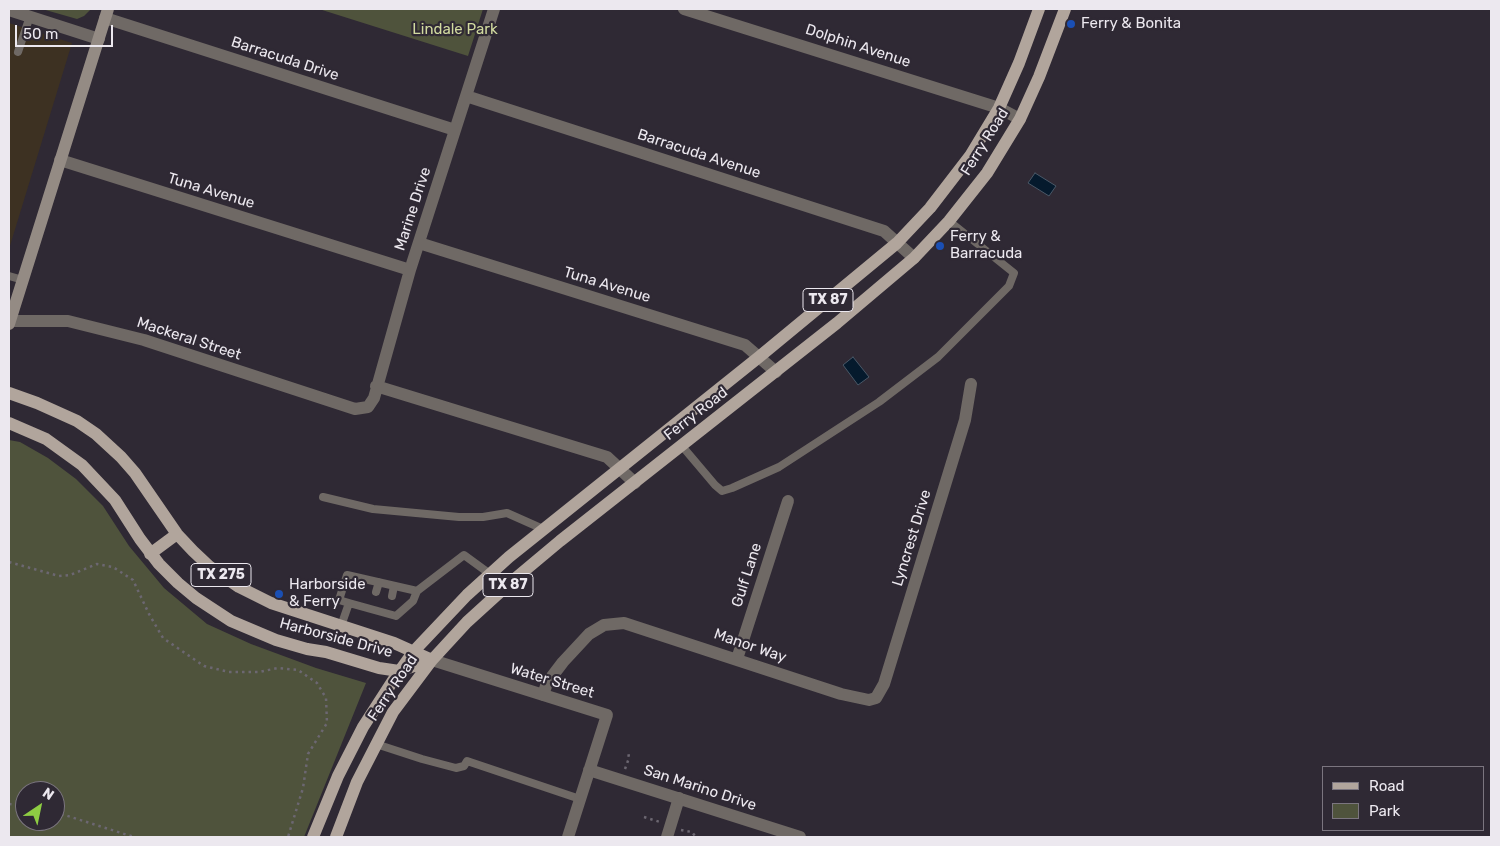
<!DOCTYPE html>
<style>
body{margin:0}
#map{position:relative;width:1500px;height:846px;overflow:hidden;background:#2f2934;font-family:Rubik,sans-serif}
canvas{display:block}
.frame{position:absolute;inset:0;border:10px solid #ece8ef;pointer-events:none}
.legend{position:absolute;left:1322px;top:766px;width:162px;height:65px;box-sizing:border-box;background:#2f2934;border:1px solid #7b757f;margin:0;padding:6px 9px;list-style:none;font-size:15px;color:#ece8ef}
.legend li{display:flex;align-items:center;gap:10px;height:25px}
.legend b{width:25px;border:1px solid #7b757f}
.north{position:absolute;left:15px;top:781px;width:50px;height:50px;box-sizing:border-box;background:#2f2934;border:1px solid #7b757f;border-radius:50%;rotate:34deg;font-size:14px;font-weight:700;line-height:20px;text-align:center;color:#ece8ef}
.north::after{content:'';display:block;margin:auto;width:18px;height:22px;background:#8ecd43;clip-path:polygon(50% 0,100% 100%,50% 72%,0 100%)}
.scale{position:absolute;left:15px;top:25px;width:98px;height:22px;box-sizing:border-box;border:2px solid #ece8ef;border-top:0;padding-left:6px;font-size:15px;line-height:18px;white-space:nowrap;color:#ece8ef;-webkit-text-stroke:4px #2f2934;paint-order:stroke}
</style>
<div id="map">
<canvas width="1500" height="846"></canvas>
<div class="frame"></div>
<ul class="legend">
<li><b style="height:6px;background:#b1a59c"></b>Road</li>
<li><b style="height:14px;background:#4f533c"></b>Park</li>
</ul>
<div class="north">N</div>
<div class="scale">50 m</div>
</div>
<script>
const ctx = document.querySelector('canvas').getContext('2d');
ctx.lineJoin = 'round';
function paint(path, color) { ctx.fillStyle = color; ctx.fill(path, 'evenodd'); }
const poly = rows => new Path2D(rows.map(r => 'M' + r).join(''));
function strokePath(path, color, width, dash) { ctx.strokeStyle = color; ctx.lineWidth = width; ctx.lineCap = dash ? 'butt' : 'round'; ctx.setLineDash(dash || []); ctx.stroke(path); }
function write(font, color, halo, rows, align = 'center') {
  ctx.font = font + ' Rubik,sans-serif'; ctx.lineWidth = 4.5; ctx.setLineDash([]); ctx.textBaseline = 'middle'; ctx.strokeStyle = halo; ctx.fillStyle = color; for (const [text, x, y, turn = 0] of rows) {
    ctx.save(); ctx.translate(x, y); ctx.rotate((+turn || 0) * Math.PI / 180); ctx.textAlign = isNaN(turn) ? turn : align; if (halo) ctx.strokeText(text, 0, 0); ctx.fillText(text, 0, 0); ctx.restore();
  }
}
const education = poly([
 [9,23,72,43,9,249]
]);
const green = poly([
 [42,9,91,9,84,16,77,19],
 [319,9,483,9,468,56],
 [9,440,20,442,48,458,76,479,103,506,129,546,164,588,207,624,251,644,316,668,366,683,304,837,9,837],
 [25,791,55,791,55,821,25,821]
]);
const water = poly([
 [1035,173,1056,186,1049,196,1028,183,1035,173],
 [853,357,869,377,858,385,843,365,853,357]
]);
const path = poly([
 [9,562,59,576,70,575,97,564,113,567,133,580,149,614,163,638,204,666,229,672,259,672,278,668,298,670,317,683,326,698,327,723,308,754,303,788,288,837],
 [625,769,629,758,628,751],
 [9,804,25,805],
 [55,812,134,837],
 [644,817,660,822],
 [681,830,692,832,695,836]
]);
const lane = poly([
 [18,52,30,16],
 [9,276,23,280],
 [682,446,715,485,722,491,732,488,779,467,879,402,938,357,1009,286,1014,273,949,221],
 [323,497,373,509,459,517,483,517,507,513,543,529],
 [376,592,379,582],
 [392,596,394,586],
 [349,603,396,616,413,601,417,591],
 [341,626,349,603,339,600,347,575,417,591,464,555,490,574],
 [376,744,422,759,456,768,464,766,467,761,580,799]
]);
const street = poly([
 [684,9,999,108,1020,119],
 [9,10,99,39],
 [105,18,455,130],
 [466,96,884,231,914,258],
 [60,160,410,270],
 [419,243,745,345,776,372],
 [10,321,68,321,144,340,355,409,368,407,374,398,410,270,494,9],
 [376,386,607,457,635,483],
 [737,659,788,501],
 [432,660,607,715,568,837],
 [543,695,547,683,563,662,589,634,604,625,624,623,841,694,869,700,876,698,884,684,965,420,971,384],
 [589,770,800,837],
 [667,837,679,798]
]);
const secondary = poly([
 [9,324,108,9]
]);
const primary = poly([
 [9,393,37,403,77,421,96,434,121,457,135,473,177,534,193,551,210,567,239,587,271,603,394,643,432,660],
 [9,423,46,439,82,465,115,500,140,539,159,564,178,583,196,598,231,621,276,640,307,649,326,652,379,668,399,671,432,660],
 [150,554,177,534],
 [313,837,338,776,363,727,394,679,414,651,467,595,509,557,759,357,897,243,930,208,970,156,999,108,1019,63,1039,9],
 [336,837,357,782,393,712,432,660,467,622,511,582,560,541,837,323,914,258,949,221,987,173,1020,119,1039,77,1065,9]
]);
const markers = [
 [1071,24,5,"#1a4fb4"],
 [940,246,5,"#1a4fb4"],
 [279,594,5,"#1a4fb4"]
];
const shields = [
 [828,300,50],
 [221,575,60],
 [508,585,50]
];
const shieldNames = [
 ["TX 87",828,300],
 ["TX 275",221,575],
 ["TX 87",508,585]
];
const poiNames = [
 ["Ferry & Bonita",1081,24],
 ["Ferry &",950,237],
 ["Barracuda",950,254],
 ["Harborside",289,585],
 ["& Ferry",289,602]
];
const parkNames = [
 ["Lindale Park",455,30]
];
const streetNames = [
 ["Dolphin Avenue",858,46,18],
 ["Barracuda Drive",285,59,18],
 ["Ferry Road",985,142,-58],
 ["Barracuda Avenue",699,154,18],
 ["Tuna Avenue",211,191,17],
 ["Marine Drive",413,209,-72],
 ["Tuna Avenue",607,285,17],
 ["Mackeral Street",189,339,18],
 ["Ferry Road",696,414,-38],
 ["Lyncrest Drive",912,538,-73],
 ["Gulf Lane",747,575,-72],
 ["Harborside Drive",336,638,15],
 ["Manor Way",750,646,19],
 ["Water Street",552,681,17],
 ["Ferry Road",393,688,-56],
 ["San Marino Drive",700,788,18]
];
paint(education, '#3d3122');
paint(green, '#4f533c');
paint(water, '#051a2d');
strokePath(water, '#4a5867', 1);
strokePath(path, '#6c6771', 2.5, [2.5, 4]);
strokePath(lane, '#6f6965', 8);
strokePath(street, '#6f6965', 12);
strokePath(secondary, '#948b84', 12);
strokePath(primary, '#b1a59c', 12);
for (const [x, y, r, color] of markers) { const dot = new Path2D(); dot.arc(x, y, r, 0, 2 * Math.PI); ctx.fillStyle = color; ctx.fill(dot); strokePath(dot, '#2f2934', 2); }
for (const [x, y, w] of shields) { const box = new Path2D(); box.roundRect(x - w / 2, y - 11.5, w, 23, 4); ctx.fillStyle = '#2f2934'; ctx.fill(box); strokePath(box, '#ece8ef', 1); }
write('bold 14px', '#ece8ef', null, shieldNames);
write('15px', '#ece8ef', '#2f2934', poiNames, 'left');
write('15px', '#d1da9f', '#2f2934', parkNames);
write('15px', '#ece8ef', '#2f2934', streetNames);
</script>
